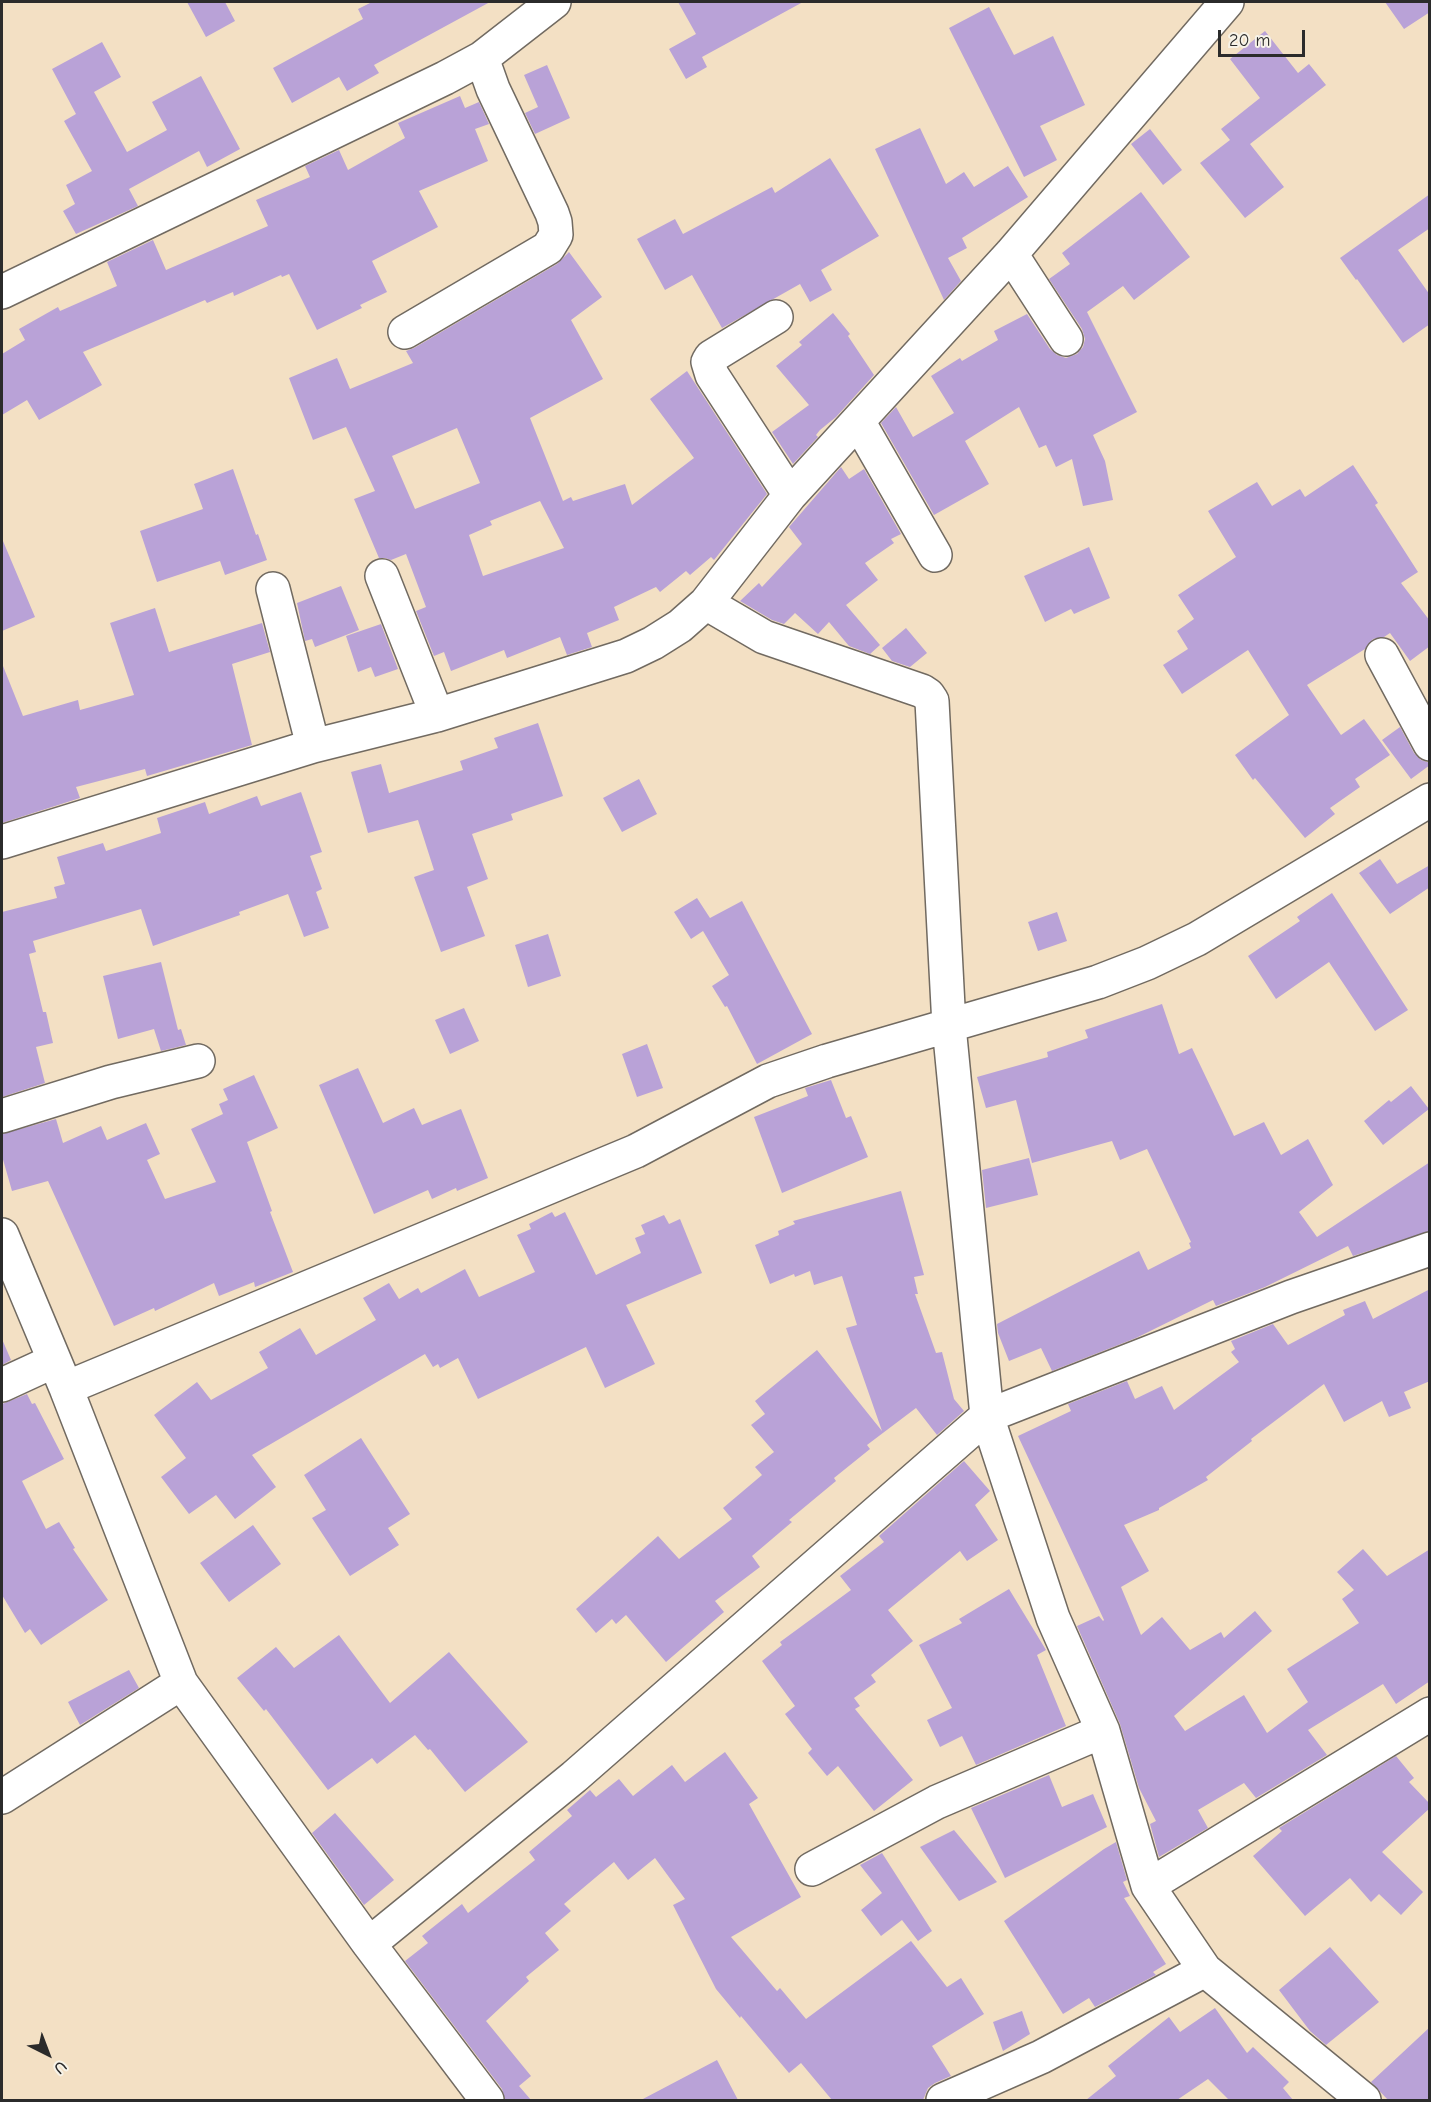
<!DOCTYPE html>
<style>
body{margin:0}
#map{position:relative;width:1431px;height:2102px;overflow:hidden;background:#f3e0c4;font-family:"Comic Neue",sans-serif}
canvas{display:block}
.frame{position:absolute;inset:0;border:3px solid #2b2b2b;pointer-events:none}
.north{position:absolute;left:18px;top:2024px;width:60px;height:60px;-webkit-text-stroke:4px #f7f3e8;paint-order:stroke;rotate:138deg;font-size:16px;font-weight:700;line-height:24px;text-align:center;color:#2b2b2b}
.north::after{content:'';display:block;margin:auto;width:21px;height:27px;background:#2b2b2b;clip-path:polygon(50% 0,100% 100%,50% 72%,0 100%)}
.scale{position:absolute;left:1218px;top:30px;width:87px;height:27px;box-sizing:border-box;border:3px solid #2b2b2b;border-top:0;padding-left:8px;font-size:18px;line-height:21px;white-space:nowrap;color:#2b2b2b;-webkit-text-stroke:4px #f7f3e8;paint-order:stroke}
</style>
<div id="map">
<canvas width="1431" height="2102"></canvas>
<div class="frame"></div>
<div class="north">U</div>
<div class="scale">20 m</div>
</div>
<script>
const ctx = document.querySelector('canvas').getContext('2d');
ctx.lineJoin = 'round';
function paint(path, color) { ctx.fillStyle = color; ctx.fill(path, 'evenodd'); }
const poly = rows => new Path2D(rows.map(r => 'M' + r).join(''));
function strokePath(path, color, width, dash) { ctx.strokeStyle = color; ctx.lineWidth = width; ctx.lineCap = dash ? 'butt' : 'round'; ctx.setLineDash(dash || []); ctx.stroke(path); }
const building = poly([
 [187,2,225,2,235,21,206,37],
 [372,2,490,2,374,65,379,73,347,91,339,77,292,103,273,68,363,19,358,9],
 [678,2,803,2,702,57,707,67,686,79,669,49,696,34],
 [1385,2,1430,2,1430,12,1404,29],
 [989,7,1014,55,1053,36,1085,105,1040,126,1057,160,1024,177,949,28],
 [1265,31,1298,73,1309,64,1326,85,1250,144,1284,187,1245,218,1200,163,1230,140,1221,129,1260,98,1230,59],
 [102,42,121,77,94,92,127,152,167,130,152,102,201,76,240,149,207,167,199,151,129,189,138,206,76,234,63,211,75,204,66,185,92,171,64,121,76,114,52,69],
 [547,65,570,118,535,134,525,113,538,107,524,75],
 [460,96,465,108,479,102,489,124,475,129,488,161,419,191,438,227,372,261,387,292,360,305,362,308,317,330,289,274,282,277,281,275,234,296,233,292,207,303,205,300,83,352,102,385,39,420,27,400,2,415,2,354,25,340,19,329,58,307,60,311,117,286,107,262,153,240,166,270,268,226,256,200,310,177,305,166,339,150,348,170,405,138,398,123],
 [920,128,946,184,964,172,974,187,1008,166,1028,197,962,238,967,248,948,258,961,281,944,300,875,149],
 [1150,129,1182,170,1163,185,1131,144],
 [830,158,879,236,821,270,832,290,810,302,800,284,722,328,692,275,665,290,637,239,675,219,683,234,772,187,775,193],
 [1141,192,1190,257,1134,300,1123,286,1087,312,1137,412,1093,435,1105,461,1113,500,1083,506,1072,459,1056,467,1046,445,1039,448,1019,407,965,441,989,484,934,515,881,423,896,407,913,437,954,413,931,376,960,358,962,361,998,340,994,331,1027,314,1050,349,1057,355,1066,358,1077,354,1083,347,1085,339,1082,329,1049,279,1070,264,1062,253],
 [1430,194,1430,228,1398,250,1430,295,1430,324,1403,343,1357,279,1356,280,1340,258],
 [569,252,602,297,571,320,603,379,530,418,563,501,571,497,573,501,625,484,632,505,694,458,650,399,687,371,767,494,714,560,711,557,690,575,686,571,660,592,656,587,614,607,619,620,587,633,592,647,567,655,560,637,507,658,504,650,451,671,444,652,434,656,416,611,426,607,406,554,391,560,385,558,379,558,354,499,375,491,346,427,313,440,289,378,337,358,350,389,413,363,406,351,414,348,557,264],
 [457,428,480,483,415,509,392,456],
 [540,501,564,548,483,576,469,535,492,525,490,521],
 [833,313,850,334,848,336,874,375,836,417,820,430,816,435,818,437,793,464,772,432,809,405,776,366,802,345,799,342],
 [1353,465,1378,503,1375,505,1418,572,1401,583,1430,621,1430,646,1410,661,1390,633,1384,637,1373,639,1365,649,1307,685,1341,735,1364,719,1390,755,1355,779,1360,787,1330,808,1335,814,1305,838,1255,778,1253,780,1235,755,1289,715,1248,650,1182,694,1163,665,1188,649,1177,631,1194,619,1178,595,1236,557,1208,511,1257,482,1272,506,1300,489,1305,497],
 [841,467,849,479,864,469,901,534,891,539,894,543,865,563,878,580,846,605,880,645,870,654,849,646,829,622,818,634,795,613,784,624,772,620,740,601,759,583,762,587,802,544,789,527],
 [233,469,256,535,258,534,267,560,225,575,220,561,157,582,140,531,203,509,194,484],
 [3,541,35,617,2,631,2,542],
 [1089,547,1110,598,1074,614,1071,609,1045,622,1024,576],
 [341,586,359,630,315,647,312,639,305,641,297,603],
 [155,608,169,652,262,623,270,652,232,664,252,745,147,776,145,769,76,787,80,798,2,823,2,666,3,666,23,716,78,700,80,710,134,695,110,623],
 [381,624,398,669,375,677,371,667,358,672,346,636],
 [906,628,927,653,910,667,892,661,882,648],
 [538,723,563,796,511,814,513,820,472,834,488,879,467,887,485,936,441,952,414,877,434,870,418,820,368,833,351,772,381,764,389,793,463,770,460,761,498,748,494,738],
 [1400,727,1414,753,1421,760,1430,763,1430,765,1411,779,1382,740],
 [639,779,657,814,622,832,603,798],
 [301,792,322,852,310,856,322,889,316,892,329,928,304,937,288,894,239,912,240,915,153,946,141,909,33,941,36,952,29,954,43,1012,46,1012,53,1043,36,1047,45,1083,2,1097,2,912,57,898,54,887,65,884,57,857,103,843,106,851,161,833,157,818,205,802,209,814,257,796,261,806],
 [1380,859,1397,884,1430,865,1430,887,1390,914,1359,873],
 [1332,893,1408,1010,1375,1031,1329,962,1276,999,1248,956,1300,921,1297,917],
 [697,898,710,918,742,901,812,1034,757,1064,727,1006,725,1007,712,986,729,975,703,931,691,939,674,912],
 [1057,912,1067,941,1038,951,1028,922],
 [548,934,561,976,528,987,515,945],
 [161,962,178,1030,181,1029,186,1045,161,1051,154,1029,118,1039,103,976],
 [1162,1004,1179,1054,1192,1048,1234,1136,1264,1122,1281,1155,1308,1139,1333,1185,1299,1212,1317,1237,1430,1162,1430,1231,1353,1256,1348,1246,1265,1287,1216,1306,1213,1300,1136,1338,1052,1371,1041,1348,1009,1361,998,1333,997,1324,1139,1251,1148,1270,1191,1248,1189,1243,1191,1242,1147,1149,1120,1160,1112,1141,1032,1163,1016,1100,986,1108,977,1077,1048,1057,1047,1052,1088,1038,1085,1030],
 [464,1008,479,1041,450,1054,435,1020],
 [647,1044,663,1088,637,1097,622,1054],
 [358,1068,383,1123,414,1108,422,1125,461,1109,488,1178,457,1191,456,1188,432,1199,428,1190,374,1214,319,1085],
 [254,1075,278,1128,247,1142,272,1211,270,1212,293,1272,255,1287,254,1282,219,1296,214,1283,155,1311,154,1308,114,1326,48,1181,12,1191,2,1156,2,1134,56,1119,63,1143,101,1126,107,1140,146,1123,160,1154,147,1160,165,1199,216,1182,191,1129,223,1114,219,1104,228,1100,223,1089],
 [831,1080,846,1118,851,1116,868,1157,782,1193,754,1117,808,1096,805,1088],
 [1411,1086,1429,1109,1383,1145,1364,1121,1389,1100,1391,1102],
 [1029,1158,1038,1195,986,1208,982,1170],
 [901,1191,924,1275,914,1277,918,1294,915,1294,936,1353,942,1352,954,1399,964,1411,937,1435,916,1408,867,1445,870,1449,834,1478,836,1481,789,1520,792,1522,752,1556,760,1567,715,1601,724,1612,666,1662,626,1615,616,1624,612,1619,596,1633,576,1609,658,1536,679,1559,732,1519,723,1508,762,1475,755,1467,774,1452,751,1425,765,1414,755,1401,817,1350,882,1431,846,1328,857,1325,842,1276,814,1285,810,1271,795,1277,794,1274,770,1284,755,1245,779,1235,778,1231,795,1224,793,1221],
 [552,1212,555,1217,565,1212,596,1275,641,1253,635,1238,645,1234,641,1225,664,1215,669,1224,680,1219,702,1273,626,1305,655,1364,605,1388,586,1347,478,1399,458,1358,440,1368,438,1364,433,1367,425,1354,252,1455,276,1487,235,1519,216,1495,189,1514,161,1477,186,1458,154,1415,197,1382,211,1400,268,1368,259,1352,300,1328,316,1355,376,1320,363,1298,389,1283,399,1299,418,1288,421,1293,465,1269,479,1297,535,1272,517,1235,531,1229,529,1224],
 [1430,1289,1430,1381,1404,1392,1411,1408,1389,1417,1382,1401,1344,1422,1324,1384,1251,1439,1252,1441,1206,1477,1208,1480,1159,1508,1159,1510,1124,1525,1149,1571,1121,1587,1141,1635,1162,1617,1190,1650,1221,1632,1224,1638,1255,1611,1272,1631,1174,1716,1185,1731,1244,1695,1267,1733,1308,1702,1287,1669,1359,1623,1342,1599,1354,1590,1337,1572,1363,1549,1387,1576,1430,1549,1430,1681,1396,1704,1383,1684,1308,1730,1327,1755,1256,1798,1244,1783,1198,1810,1208,1828,1159,1857,1150,1824,1156,1821,1139,1788,1120,1724,1077,1626,1099,1616,1103,1621,1104,1620,1018,1436,1071,1411,1068,1404,1127,1381,1135,1399,1162,1386,1174,1410,1239,1362,1231,1352,1235,1349,1231,1341,1273,1324,1288,1345,1345,1315,1343,1310,1365,1301,1373,1319],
 [2,1339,11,1360,2,1365],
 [27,1394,32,1404,35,1403,64,1459,22,1481,46,1529,59,1522,75,1548,73,1549,108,1600,41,1645,30,1629,25,1633,2,1595,2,1404],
 [361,1438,410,1514,388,1528,399,1545,350,1576,312,1518,326,1510,304,1475],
 [964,1461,990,1491,975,1505,998,1540,967,1561,960,1551,888,1610,913,1641,871,1675,876,1682,854,1698,860,1706,855,1709,913,1780,874,1811,838,1766,827,1776,808,1753,812,1749,785,1714,795,1706,762,1661,782,1645,780,1642,851,1590,840,1576,884,1542,879,1536],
 [253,1525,281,1564,229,1602,200,1563],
 [1009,1589,1046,1650,1037,1655,1066,1726,976,1765,962,1736,940,1747,927,1720,952,1708,919,1645,962,1623,959,1619],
 [339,1635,390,1703,449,1652,528,1742,465,1792,430,1749,428,1750,415,1735,377,1764,372,1758,328,1790,266,1709,264,1711,237,1678,276,1647,294,1668],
 [129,1670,139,1688,80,1725,68,1702],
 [725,1752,758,1798,749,1804,801,1897,731,1937,777,1991,780,1988,806,2019,911,1941,947,1987,961,1978,984,2014,932,2046,951,2076,935,2083,928,2088,923,2100,832,2100,801,2063,789,2073,741,2016,740,2018,716,1989,673,1905,685,1899,655,1858,628,1880,614,1862,564,1904,571,1911,545,1933,559,1950,526,1977,529,1981,486,2021,531,2076,519,2086,531,2100,505,2100,502,2089,405,1961,428,1943,422,1936,462,1904,468,1913,535,1860,529,1852,572,1816,567,1810,590,1790,596,1797,619,1779,633,1796,672,1765,685,1782],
 [1396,1756,1414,1778,1409,1782,1430,1804,1430,1808,1382,1852,1423,1892,1401,1915,1379,1894,1371,1902,1350,1878,1305,1916,1253,1856,1282,1831,1279,1828],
 [1049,1775,1062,1807,1093,1794,1107,1827,1005,1878,971,1808],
 [335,1813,394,1880,364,1905,312,1833],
 [954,1830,997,1882,959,1901,920,1847],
 [1116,1842,1127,1880,1123,1882,1130,1896,1124,1898,1166,1964,1153,1972,1156,1975,1095,2007,1089,1998,1063,2014,1004,1921,1104,1849],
 [882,1853,932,1931,918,1941,902,1920,881,1936,861,1910,882,1893,860,1865],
 [1330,1947,1379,2002,1326,2045,1310,2031,1279,1990],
 [1215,2008,1247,2053,1253,2047,1289,2082,1283,2088,1293,2100,1229,2100,1208,2079,1177,2100,1086,2100,1116,2076,1108,2066,1169,2017,1180,2032],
 [1022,2011,1030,2034,1003,2051,993,2022],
 [1430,2027,1430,2100,1388,2100,1371,2082],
 [717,2060,738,2100,641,2100]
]);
const minor = poly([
 [1011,254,1066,339],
 [2,292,445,78,482,58,554,2],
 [776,317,711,357,708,362,712,375,790,495],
 [405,332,548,248,556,235,555,222,552,213,493,89,482,58],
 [858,421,935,555],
 [382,576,437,715],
 [273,589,313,746],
 [706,603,764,637,922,691,928,695,932,701,949,1026,987,1416,1053,1618,1103,1731,1148,1886,1205,1970,1364,2100],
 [1382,655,1430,744],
 [2,842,313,746,437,715,626,656,653,643,680,626,706,603,790,495,1011,254,1227,2],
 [2,1116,111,1082,198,1061],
 [2,1235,66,1388,181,1683,369,1944,487,2100],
 [2,1385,54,1361],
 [66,1388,636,1151,768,1081,827,1061,1098,982,1147,963,1197,939,1430,800],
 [2,1797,181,1683],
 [812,1869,937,1802,1103,1731],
 [1148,1886,1430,1714],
 [369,1944,574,1777,987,1416,1291,1297,1430,1249],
 [943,2100,1041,2057,1205,1970]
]);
paint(building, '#b9a2d7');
strokePath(minor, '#716a61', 36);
strokePath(minor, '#fff', 33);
</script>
